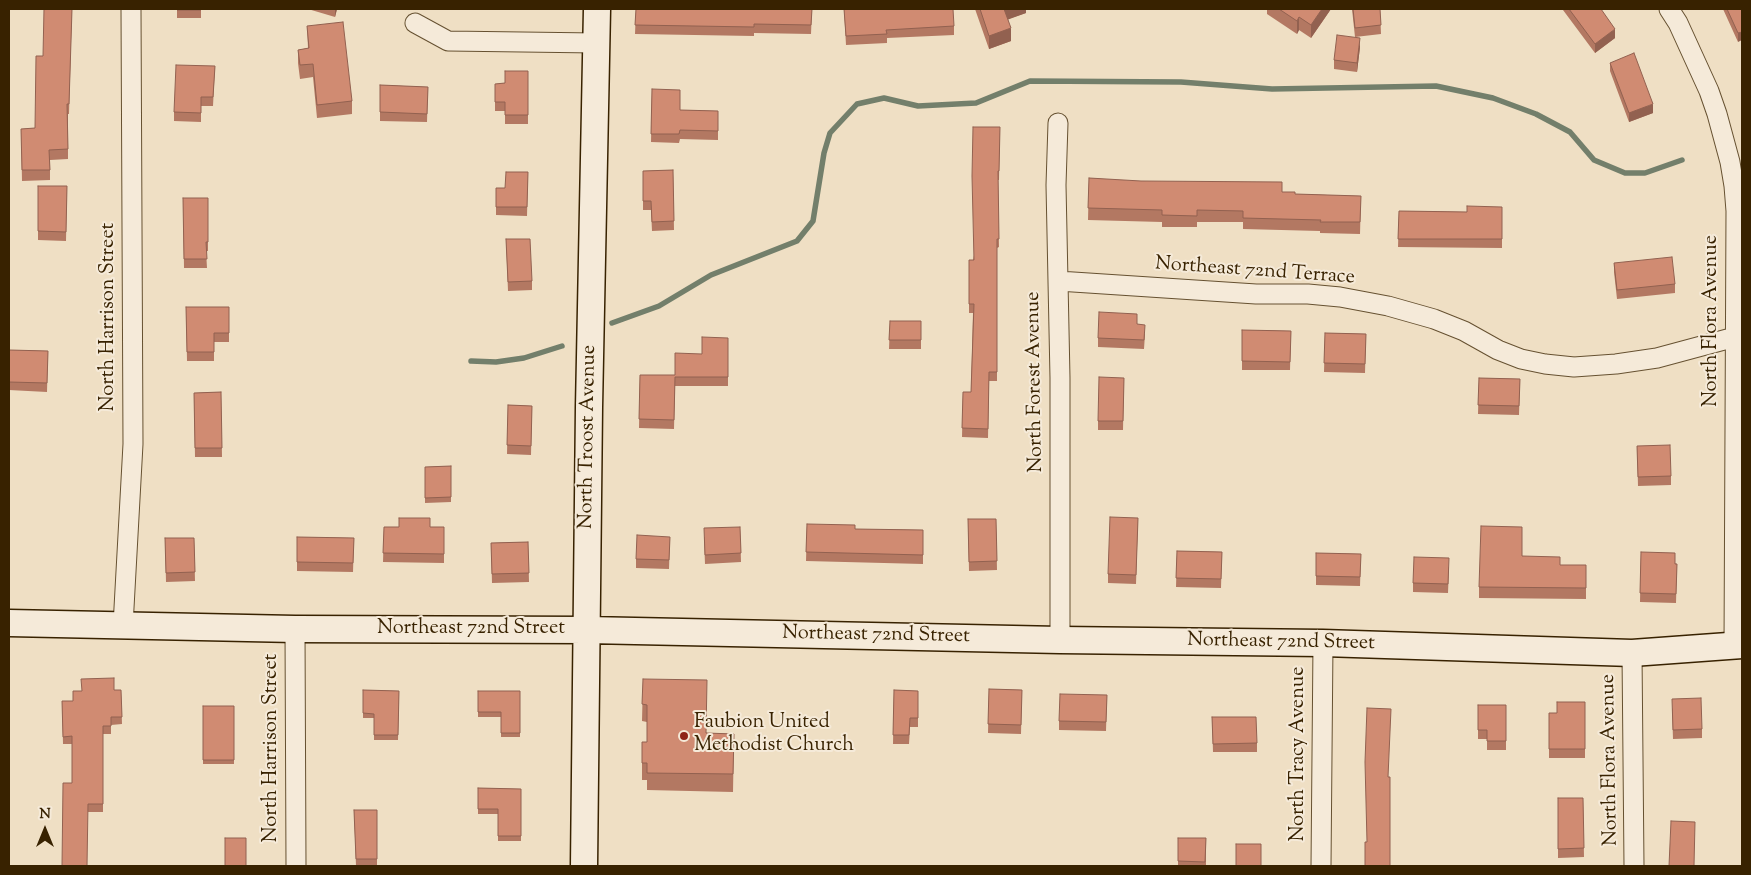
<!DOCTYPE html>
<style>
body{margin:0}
#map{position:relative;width:1751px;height:875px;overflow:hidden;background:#efdfc4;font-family:"Sorts Mill Goudy",serif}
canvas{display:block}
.frame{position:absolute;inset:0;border:10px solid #382200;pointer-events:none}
.north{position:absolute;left:20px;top:805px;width:50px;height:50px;-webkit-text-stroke:4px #f5ead9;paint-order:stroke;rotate:0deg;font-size:14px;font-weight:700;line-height:20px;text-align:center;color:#382200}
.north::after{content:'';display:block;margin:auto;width:18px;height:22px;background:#382200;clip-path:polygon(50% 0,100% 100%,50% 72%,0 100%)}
</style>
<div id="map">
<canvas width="1751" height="875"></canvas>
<div class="frame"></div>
<div class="north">N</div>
</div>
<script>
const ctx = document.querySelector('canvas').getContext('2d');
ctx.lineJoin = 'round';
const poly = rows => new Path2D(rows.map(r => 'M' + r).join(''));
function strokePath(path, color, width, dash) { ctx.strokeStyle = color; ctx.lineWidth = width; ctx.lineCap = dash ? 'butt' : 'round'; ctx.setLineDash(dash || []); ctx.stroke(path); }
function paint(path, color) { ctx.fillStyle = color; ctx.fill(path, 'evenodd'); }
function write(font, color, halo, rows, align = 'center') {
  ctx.font = font + ' "Sorts Mill Goudy",serif'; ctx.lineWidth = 4; ctx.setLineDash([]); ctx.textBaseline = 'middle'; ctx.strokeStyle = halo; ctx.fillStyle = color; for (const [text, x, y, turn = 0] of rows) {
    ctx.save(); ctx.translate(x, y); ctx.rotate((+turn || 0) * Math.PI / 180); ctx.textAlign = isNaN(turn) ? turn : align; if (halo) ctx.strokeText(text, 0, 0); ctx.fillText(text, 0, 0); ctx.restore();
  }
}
const stream = poly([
 [612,323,659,306,711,275,797,241,813,221,824,153,830,133,857,104,884,98,918,106,976,103,1030,81,1181,82,1272,89,1436,86,1493,98,1536,114,1570,132,1594,160,1625,173,1645,173,1682,160],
 [471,361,496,362,524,358,562,346]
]);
const street = poly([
 [1669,9,1678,23,1709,91,1717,114,1730,162,1734,186,1736,211,1734,646],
 [415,23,448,41,596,43],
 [1058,123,1056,185,1060,378,1060,640],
 [1058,281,1256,294,1308,294,1340,297,1388,306,1434,319,1464,331,1498,350,1521,359,1545,364,1574,367,1616,364,1657,358,1735,337],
 [123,626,133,444,131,9],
 [295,629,296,866],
 [1632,653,1634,866],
 [1321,866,1323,643]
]);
const secondary = poly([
 [9,623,295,629,588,630,1060,640,1323,643,1632,653,1742,645],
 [584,866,589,407,597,9]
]);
const wall = poly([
 [72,9,69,114,68,114,68,159,50,160,50,180,22,181,21,129,35,128,43,56],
 [177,9,201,9,201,18,177,18],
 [308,9,337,9,335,17],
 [636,9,812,9,811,34,754,33,754,36,635,34],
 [844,9,954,26,954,35,887,38,887,43,846,45],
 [975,9,1026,9,1026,13,1008,19,1011,41,989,49],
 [1267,9,1331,9,1311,38,1299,30,1297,34,1267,14],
 [1352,9,1380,9,1381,34,1355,37],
 [1563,9,1601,9,1615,38,1595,53,1563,10],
 [1723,9,1742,9,1738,42],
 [307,26,352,101,352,114,317,118,313,77,300,79,298,63,298,50,308,48],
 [1360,47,1357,72,1334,69,1334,60],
 [1610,63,1653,113,1629,122,1610,71],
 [215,66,213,106,201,106,201,122,174,121,174,112],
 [528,71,528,124,505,124,505,111,495,111,495,84,505,83],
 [380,85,428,87,427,122,380,121],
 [652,89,680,110,718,111,718,140,680,139,679,143,651,142],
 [1000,127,999,180,998,180,999,247,997,248,997,381,989,381,988,438,962,437,963,392,971,392,973,313,969,313,969,260,973,260],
 [673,170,674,230,652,231,651,210,643,210,643,171],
 [528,172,527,216,496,215,496,188,505,188],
 [1089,178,1282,192,1295,194,1361,196,1360,234,1320,233,1320,231,1243,229,1243,222,1197,222,1197,227,1162,227,1162,222,1088,220],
 [38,186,67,186,66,241,38,240],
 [183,198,208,198,208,251,206,251,207,268,184,268],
 [1502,207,1502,248,1398,247,1399,211,1467,212],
 [506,239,532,281,532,290,508,291],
 [1614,263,1675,284,1675,293,1617,299,1614,272],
 [186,307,229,307,229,342,214,342,214,361,187,361],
 [890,321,921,321,921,349,889,349],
 [1242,330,1291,331,1290,370,1242,370],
 [1325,333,1366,334,1365,373,1324,372],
 [1145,334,1144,349,1098,347,1098,338],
 [728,338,728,386,675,386,674,429,639,428,640,375,675,375,702,354],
 [9,350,48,351,47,392,9,390],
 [1124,378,1123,430,1098,430,1098,421],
 [1479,378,1520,379,1519,415,1478,414],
 [221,392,222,457,195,457,194,393],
 [508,405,532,406,531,455,507,454],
 [1637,446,1671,476,1671,485,1638,486],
 [451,466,451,502,425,503,425,467],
 [1138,518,1136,584,1108,583,1108,574],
 [968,519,996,519,997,570,969,571],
 [807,524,855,529,923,530,923,564,806,561],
 [384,527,444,527,444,563,383,562],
 [740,527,741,562,705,564,704,537],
 [297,537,354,538,353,572,297,571],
 [670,537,669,569,636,568,636,559],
 [165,538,194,538,195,581,166,582],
 [528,542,529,582,492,583,491,543],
 [1177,551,1222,552,1221,588,1176,587],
 [1641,552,1677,564,1676,603,1640,602],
 [1316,553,1361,554,1360,586,1316,585],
 [1522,556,1560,565,1586,565,1586,599,1479,598,1479,587],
 [1449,567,1448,593,1413,592,1413,583],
 [643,679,707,733,734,734,733,792,647,790,647,780,642,780,642,742,647,742,647,722,642,721],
 [989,689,1022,690,1021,734,988,733],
 [114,690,121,690,122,724,111,725,111,734,103,734,103,812,88,812,72,783,72,744,63,744,62,701,73,701],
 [363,690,399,691,398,740,374,740,374,718,363,718],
 [894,690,918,691,918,727,910,727,909,744,893,744],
 [478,691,520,691,520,737,501,737,501,717,478,717],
 [1107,695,1106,731,1059,730,1059,721],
 [1585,702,1585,758,1549,758,1549,713,1557,713],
 [1478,705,1506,705,1506,750,1487,750,1487,739,1478,739],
 [203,706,234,706,234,764,203,764],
 [1672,708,1702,729,1702,738,1673,739],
 [1212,717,1257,743,1257,752,1213,752],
 [478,788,521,789,521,841,498,841,498,814,478,814],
 [1558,798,1583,798,1584,857,1558,858],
 [354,810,377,810,377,866,356,866],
 [1178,838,1206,838,1206,866,1178,866]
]);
const shadedWall = poly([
 [335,9,337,9,335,17],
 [1004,9,1026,9,1026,13,1004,21],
 [1322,9,1331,9,1311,38,1311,25],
 [1299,17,1299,30,1297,34,1297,21],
 [1011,28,1011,41,989,49,989,36],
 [1615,29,1615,38,1595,53,1595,44],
 [1742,32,1742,40,1738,42,1738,33],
 [1360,38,1360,47,1357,72,1357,63],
 [1653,104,1653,113,1629,122,1629,113]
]);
const building = poly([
 [44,9,72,9,69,104,67,104,68,149,49,150,50,170,22,170,21,129,35,128,36,56,43,56,44,9],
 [177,9,201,9,201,10,177,10,177,9],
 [636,9,812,9,811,25,754,24,754,27,635,25,636,9],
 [844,9,953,9,954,26,886,30,887,34,846,36,844,9],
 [980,9,1004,9,1011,28,989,36,980,9],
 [1279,9,1322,9,1311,25,1299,17,1297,21,1279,9],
 [1353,9,1380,9,1381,25,1355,28,1353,9],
 [1569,9,1601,9,1615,29,1595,44,1569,9],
 [1727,9,1742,9,1742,32,1738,33,1727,9],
 [343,22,352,101,317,105,313,64,300,65,298,50,309,48,307,26,343,22],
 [1337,35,1360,38,1357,63,1334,60,1337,35],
 [1634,53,1653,104,1629,113,1610,63,1634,53],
 [176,65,215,66,213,97,201,97,201,113,174,112,176,65],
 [505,71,528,71,528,115,505,115,505,102,495,102,495,84,505,83,505,71],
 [380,85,428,87,427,114,380,112,380,85],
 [652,89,680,90,680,110,718,111,718,131,680,130,679,134,651,134,652,89],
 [973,127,1000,127,999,171,998,171,999,239,997,239,997,372,989,372,988,429,962,428,963,392,971,392,974,304,969,304,969,260,974,260,972,176,973,127],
 [673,170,674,221,652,222,651,201,643,201,643,171,673,170],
 [506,172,528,172,527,207,496,207,496,188,505,188,506,172],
 [1089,178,1141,181,1282,182,1282,192,1295,192,1295,194,1361,196,1360,222,1320,222,1321,220,1243,218,1243,211,1197,210,1197,216,1162,215,1162,210,1088,208,1089,178],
 [38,186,67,186,66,232,38,231,38,186],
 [183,198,208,198,208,242,206,242,207,259,184,259,183,198],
 [1467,206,1502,207,1502,239,1398,239,1399,211,1467,212,1467,206],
 [506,239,530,239,532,281,508,282,506,239],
 [1672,257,1675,284,1617,290,1614,263,1672,257],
 [186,307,229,307,229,333,214,333,214,352,187,352,186,307],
 [1099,312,1137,314,1137,324,1145,325,1144,340,1098,338,1099,312],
 [890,321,921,321,921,340,889,340,890,321],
 [1242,330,1291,331,1290,362,1242,361,1242,330],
 [1325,333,1366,334,1365,364,1324,363,1325,333],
 [702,337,728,338,728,377,675,377,674,420,639,419,640,375,675,375,675,353,702,354,702,337],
 [9,350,48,351,47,383,9,382,9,350],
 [1099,377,1124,378,1123,421,1098,421,1099,377],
 [1479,378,1520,379,1519,406,1478,405,1479,378],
 [221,392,222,448,195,448,194,393,221,392],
 [508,405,532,406,531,446,507,445,508,405],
 [1670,445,1671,476,1638,477,1637,446,1670,445],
 [451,466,451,497,425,498,425,467,451,466],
 [1110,517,1138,518,1136,575,1108,574,1110,517],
 [399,518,430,518,430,527,444,527,444,554,383,553,384,527,399,527,399,518],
 [968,519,996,519,997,561,969,562,968,519],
 [807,524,855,525,855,529,923,530,923,555,806,552,807,524],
 [1481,526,1522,527,1522,556,1560,557,1560,565,1586,565,1586,588,1479,587,1481,526],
 [740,527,741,553,705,555,704,528,740,527],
 [637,535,670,537,669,560,636,559,637,535],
 [297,537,354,538,353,563,297,562,297,537],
 [165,538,194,538,195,572,166,573,165,538],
 [528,542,529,573,492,574,491,543,528,542],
 [1177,551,1222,552,1221,579,1176,578,1177,551],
 [1641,552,1675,553,1675,564,1677,564,1676,594,1640,593,1641,552],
 [1316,553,1361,554,1360,577,1316,576,1316,553],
 [1414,557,1449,558,1448,584,1413,583,1414,557],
 [114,678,114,690,121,690,122,717,111,717,111,726,103,726,103,804,88,804,87,866,62,866,63,783,72,783,72,736,63,737,62,701,73,701,73,691,82,691,81,679,114,678],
 [643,679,707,680,706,733,734,734,733,774,647,773,647,763,642,763,642,742,647,742,647,705,642,704,643,679],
 [989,689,1022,690,1021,725,988,724,989,689],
 [363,690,399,691,398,735,374,735,374,714,363,713,363,690],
 [894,690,918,691,918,718,910,718,909,735,893,735,894,690],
 [478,691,520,691,520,733,501,733,501,712,478,712,478,691],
 [1060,694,1107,695,1106,722,1059,721,1060,694],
 [1701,698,1702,729,1673,730,1672,699,1701,698],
 [1557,702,1585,702,1585,749,1549,749,1549,713,1557,713,1557,702],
 [1478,705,1506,705,1506,741,1487,741,1487,730,1478,730,1478,705],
 [203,706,234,706,234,760,203,760,203,706],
 [1367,708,1391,709,1388,777,1390,777,1390,866,1365,866,1365,842,1367,842,1365,762,1367,708],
 [1212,717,1256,717,1257,743,1213,744,1212,717],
 [478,788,521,789,521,836,498,836,498,809,478,809,478,788],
 [1558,798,1583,798,1584,848,1558,849,1558,798],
 [354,810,377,810,377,859,356,859,354,810],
 [1671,821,1695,822,1694,866,1669,866,1671,821],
 [225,838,246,838,246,866,225,866,225,838],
 [1178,838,1206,838,1205,862,1178,861,1178,838],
 [1236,844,1261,844,1261,866,1236,866,1236,844]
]);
const markers = [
 [684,736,5,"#8f2418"]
];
const streetNames = [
 ["Northeast 72nd Terrace",1255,272,4],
 ["North Harrison Street",110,317,-90],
 ["North Flora Avenue",1713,321,-90],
 ["North Forest Avenue",1036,382,-91],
 ["North Troost Avenue",589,437,-89],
 ["Northeast 72nd Street",471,630],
 ["Northeast 72nd Street",876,636,1],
 ["Northeast 72nd Street",1281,643,1],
 ["North Harrison Street",273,748,-90],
 ["North Tracy Avenue",1300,754,-90],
 ["North Flora Avenue",1611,760,-91]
];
const poiNames = [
 ["Faubion United",694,724],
 ["Methodist Church",694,747]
];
strokePath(stream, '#737f6b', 5.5);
strokePath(street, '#665131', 21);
strokePath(secondary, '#382200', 29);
strokePath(street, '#f5ead9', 19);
strokePath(secondary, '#f5ead9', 26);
paint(wall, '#b37862');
paint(shadedWall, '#926150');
paint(building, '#d08b72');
strokePath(building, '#926150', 1);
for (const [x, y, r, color] of markers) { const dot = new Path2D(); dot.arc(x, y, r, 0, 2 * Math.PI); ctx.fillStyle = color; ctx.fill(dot); strokePath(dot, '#f5ead9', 2); }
write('20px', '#382200', '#f5ead9', streetNames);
write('20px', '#382200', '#f5ead9', poiNames, 'left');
</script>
